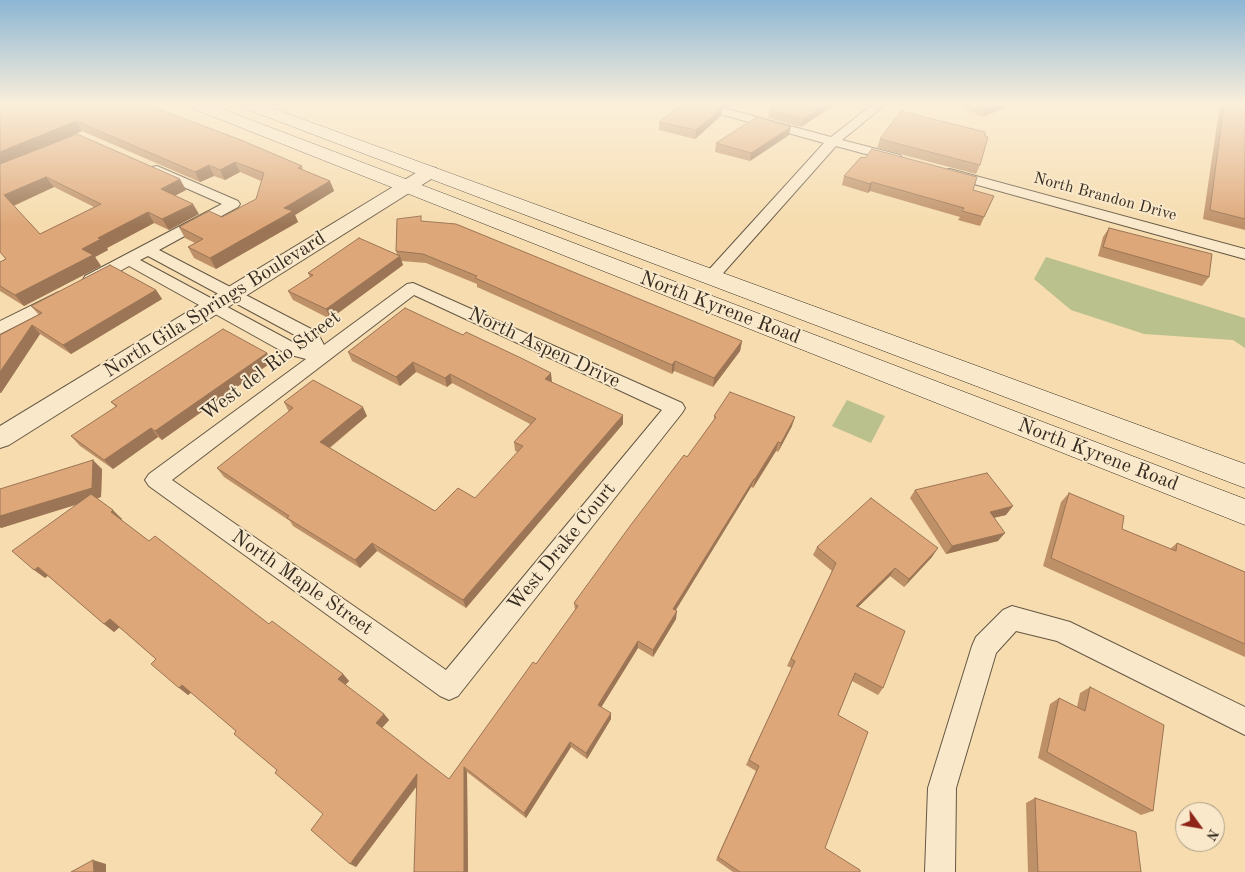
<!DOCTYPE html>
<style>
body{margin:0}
#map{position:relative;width:1245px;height:872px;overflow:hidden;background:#f6dcae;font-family:"Old Standard TT",serif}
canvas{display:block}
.north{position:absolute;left:1175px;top:802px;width:50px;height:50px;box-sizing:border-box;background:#f9e8ca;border:1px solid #ab9c86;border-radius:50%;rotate:122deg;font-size:14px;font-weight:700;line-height:20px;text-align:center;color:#352b20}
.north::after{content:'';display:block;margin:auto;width:18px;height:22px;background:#8f2418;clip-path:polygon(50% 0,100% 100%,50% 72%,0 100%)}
</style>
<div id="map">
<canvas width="1245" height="872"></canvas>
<div class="north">N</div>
</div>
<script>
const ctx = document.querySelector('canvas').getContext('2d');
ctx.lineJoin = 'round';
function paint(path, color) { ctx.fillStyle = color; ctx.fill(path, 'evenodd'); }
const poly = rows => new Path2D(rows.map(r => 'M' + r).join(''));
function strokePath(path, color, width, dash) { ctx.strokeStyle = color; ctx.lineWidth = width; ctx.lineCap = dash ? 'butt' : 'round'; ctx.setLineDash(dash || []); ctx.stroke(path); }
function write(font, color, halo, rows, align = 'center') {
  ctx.font = font + ' "Old Standard TT",serif'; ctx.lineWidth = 4; ctx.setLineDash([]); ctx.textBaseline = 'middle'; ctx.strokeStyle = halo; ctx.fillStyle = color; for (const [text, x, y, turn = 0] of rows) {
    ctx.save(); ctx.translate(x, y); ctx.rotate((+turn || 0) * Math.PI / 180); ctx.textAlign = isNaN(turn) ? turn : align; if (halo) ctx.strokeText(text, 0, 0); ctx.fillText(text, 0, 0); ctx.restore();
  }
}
const green = poly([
 [1046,257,1245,318,1245,348,1233,340,1144,334,1071,310,1034,279],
 [847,400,885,416,871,443,832,426]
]);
const minor = poly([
 [689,104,708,104,831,137,873,104,886,104,842,140,900,155,902,158,895,162,836,146,717,280,711,282,705,280,703,277,705,274,824,143,691,106,689,104],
 [157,166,238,201,240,204,238,207,159,250,317,332,324,345,407,284,413,283,682,403,685,408,682,413,458,696,449,700,440,696,149,486,145,480,149,474,306,359,287,354,129,266,97,284,85,284,83,280,85,276,222,204,152,173,150,170,152,167,157,166],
 [148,256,304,340,308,347,298,345,140,260,148,256],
 [414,295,662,410,446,670,172,480,414,295],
 [950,169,1245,249,1245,259,945,176,943,173,945,170,950,169],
 [59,292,65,293,67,297,65,301,0,334,0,321,59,292],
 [1012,606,1070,622,1245,707,1245,735,1057,641,1016,631,996,653,956,788,955,872,925,872,928,788,972,646,976,637,1003,610,1012,606]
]);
const tertiary = poly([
 [430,167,436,168,438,172,436,176,9,445,0,448,0,426,424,168,430,167]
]);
const secondary = poly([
 [187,104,209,104,1245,499,1245,525,189,107,187,104],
 [239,104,261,104,1245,464,1245,488,241,107,239,104]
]);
const wall = poly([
 [0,104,302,166,303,170,330,181,334,191,295,215,298,222,216,269,194,258,188,247,195,243,185,238,179,227,222,217,256,199,261,181,240,172,225,180,214,176,200,182,82,131,73,135,186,190,175,195,199,214,169,230,154,223,107,248,108,250,95,257,101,266,24,306,0,291,0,262,6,259],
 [54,187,94,207,40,234,14,206],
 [713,104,736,104,730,108],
 [836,104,801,127,768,118,769,110],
 [955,104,1010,104,1009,106,983,117],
 [1220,104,1245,104,1245,230,1203,219],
 [722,108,721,116,695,139,659,130,659,122],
 [789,135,750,161,715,152,716,143],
 [985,136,980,165,976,174,877,148,880,139],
 [844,176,973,190,994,196,980,226,958,220,960,217,870,191,868,193,842,185],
 [422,221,742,341,740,351,713,387,674,371,672,374,477,287,477,284,426,263,401,261,403,265,330,319,293,300,288,291,310,277,308,273,397,255,396,251],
 [1109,228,1209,277,1202,286,1098,256,1103,237],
 [156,290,162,299,71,354,40,334,1,393,0,393,0,335,39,315,31,306],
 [348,352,552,382,623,424,466,608,377,551,360,568,293,526,290,521,224,477,217,468,289,412,284,402,367,416,330,448,435,511,475,498,518,452,515,451,514,442,530,424,452,383,447,387,416,372,400,386,352,361],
 [267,353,272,362,162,440,158,437,113,469,80,446,71,436,116,407,111,402],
 [714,416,792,426,778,452,776,451,753,488,751,487,676,610,676,619,653,657,638,648,601,707,611,719,587,759,571,747,526,818,467,772,468,872,417,786,356,867,323,814,236,731,191,692,188,695,156,659,119,627,114,632,104,624,48,576,45,578,77,504,1,528,0,527,0,489,102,469,101,497,97,498,122,519,121,520,149,541,269,624,343,674,349,681,345,685,384,714,389,720,382,728,449,779,536,664,575,610,574,603,687,457,714,420],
 [915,490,1006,515,994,518,998,541,946,554,910,498],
 [1069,493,1122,529,1170,549,1177,543,1245,572,1245,657,1043,566,1061,502],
 [817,547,932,557,904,587,890,576,858,607,883,688,878,695,852,681,838,715,825,848,860,872,733,872,716,860,756,771,746,765,792,668,787,666,832,571,813,555],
 [1090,687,1153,811,1141,815,1038,758,1050,704,1059,698,1077,707,1080,693],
 [1035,798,1141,872,1028,872,1026,803]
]);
const shadedWall = poly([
 [731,104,736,104,730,108],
 [826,104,836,104,801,127,803,119],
 [999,104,1010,104,1009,106,983,117,987,109],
 [722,108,721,116,695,139,696,130],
 [76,121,82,131,0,166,0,152],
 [791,127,789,135,750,161,751,153],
 [235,162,240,172,225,180,220,170],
 [209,165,214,176,200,182,195,172],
 [46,177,54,187,12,206,4,195],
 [180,179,186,190,167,200,161,189],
 [330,181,334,191,295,215,298,222,216,269,210,258,284,208],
 [872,182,870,191,868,193,870,184],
 [193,204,199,214,169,230,162,219],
 [148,212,154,223,107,248,108,250,95,257,101,266,24,306,15,295,98,238],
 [400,256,403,265,330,319,326,309],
 [156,290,162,299,71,354,63,345],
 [32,325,40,334,1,393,0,392,0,372],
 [742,341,740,351,713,387,714,378],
 [267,353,272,362,162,440,155,431],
 [675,361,674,371,672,374,672,365],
 [413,362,416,372,400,386,396,377],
 [551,373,552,382,545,379],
 [450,374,452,383,447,387,445,378],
 [363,407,367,416,325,451,320,442],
 [623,415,623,424,466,608,463,600],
 [795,417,792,426,778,452,781,443],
 [151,428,158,437,113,469,104,460],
 [778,442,776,451,753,488,755,479],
 [93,460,102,469,101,497,1,528,0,527,0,516],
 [754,479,751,487,672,616,673,609],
 [1013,506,1006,515,983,520,990,512],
 [113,510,122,519,120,521,111,512],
 [1005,533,998,541,946,554,952,546],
 [372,543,377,551,360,568,355,560],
 [938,548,932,557,904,587,909,579],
 [38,567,48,575,45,578,34,570],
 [895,568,890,576,851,614,856,606],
 [677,611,676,619,653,657,653,650],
 [110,619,120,627,114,632,104,624],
 [638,641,638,648,599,711,598,705],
 [343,674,349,681,344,686,338,679],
 [182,685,192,692,188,695,179,688],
 [611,713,611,719,587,759,586,753],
 [384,714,389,720,381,729,376,723],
 [570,742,571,747,526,818,524,813],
 [464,767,467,772,468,872,464,872],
 [417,774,422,779,356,867,350,864],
 [93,860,106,864,106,872,94,872]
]);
const building = poly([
 [0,104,145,104,241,140,302,166,298,168,330,181,284,208,293,211,210,258,188,247,203,239,179,227,209,211,222,217,256,199,264,173,235,162,220,170,209,165,195,172,76,121,0,152,0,104],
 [682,104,708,104,722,108,696,130,659,122,682,104],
 [779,104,826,104,803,119,769,110,779,104],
 [976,104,999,104,987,109,976,104],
 [1224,104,1245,104,1245,219,1210,210,1224,104],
 [901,111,985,132,985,136,988,137,980,165,880,139,901,111],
 [757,117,791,127,751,153,716,143,757,117],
 [77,134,180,179,161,189,193,204,162,219,148,212,98,238,101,239,82,249,93,255,15,295,0,286,0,262,6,259,0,252,0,164,77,134],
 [46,177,101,204,40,234,4,195,46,177],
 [872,149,977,177,973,190,994,196,984,217,962,211,964,208,872,182,870,184,844,176,861,157,865,158,872,149],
 [421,216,421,221,456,224,742,341,714,378,675,361,672,365,475,278,477,276,423,254,396,251,397,219,421,216],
 [1109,228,1212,254,1209,277,1103,247,1109,228],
 [359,238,400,256,326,309,288,291,313,275,308,273,359,238],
 [110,265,156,290,63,345,32,325,0,372,0,335,42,313,31,306,110,265],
 [405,308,463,335,466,332,521,358,551,373,545,379,623,415,463,600,372,543,355,560,287,518,289,516,217,468,293,408,284,402,313,380,363,407,320,442,435,511,458,488,475,498,523,446,514,442,536,419,450,374,445,378,413,362,396,377,348,352,405,308],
 [223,329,267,353,155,431,151,428,104,460,71,436,117,406,111,402,223,329],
 [730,392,795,417,781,443,778,442,755,479,754,479,673,609,677,611,653,650,638,641,598,705,611,713,586,753,570,742,524,813,464,767,464,872,414,872,417,774,350,864,311,830,323,814,275,773,277,770,234,734,236,731,182,685,179,688,151,664,156,659,110,619,104,624,38,567,34,570,12,551,91,494,113,510,111,512,149,541,155,536,269,624,272,621,343,674,338,679,384,714,376,723,449,779,533,662,536,664,578,606,574,603,630,526,684,455,687,457,716,417,714,416,730,392],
 [93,460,92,488,0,516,0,489,93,460],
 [987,473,1013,506,990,512,1005,533,952,546,915,490,987,473],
 [1069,493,1124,516,1122,529,1176,551,1177,543,1245,572,1245,644,1051,558,1069,493],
 [871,498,938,548,909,579,895,568,856,606,905,631,883,688,855,673,838,715,868,732,825,848,860,870,860,872,740,872,718,857,759,766,749,760,795,661,791,659,836,563,817,547,871,498],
 [1090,687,1164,725,1153,811,1047,752,1059,698,1085,711,1090,687],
 [1035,798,1136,832,1141,872,1038,872,1035,798],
 [93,860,94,872,71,872,93,860]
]);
const farStreetnames = [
 ["North Brandon Drive",1105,197,15]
];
const streetNames = [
 ["North Gila Springs Boulevard",215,305,-32],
 ["North Kyrene Road",720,308,21],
 ["North Aspen Drive",544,348,25],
 ["West del Rio Street",271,366,-37],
 ["North Kyrene Road",1098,455,21],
 ["West Drake Court",562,547,-51],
 ["North Maple Street",302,583,35]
];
paint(green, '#bac18c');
strokePath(minor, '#655744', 2);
strokePath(tertiary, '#655744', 2);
strokePath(secondary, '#352b20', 1);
paint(minor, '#f9e8ca');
paint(tertiary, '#f9e8ca');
paint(secondary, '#f9e8ca');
paint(wall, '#be9068');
paint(shadedWall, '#9b7555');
paint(building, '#dda779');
strokePath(building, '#9b7555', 1);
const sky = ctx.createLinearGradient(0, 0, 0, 226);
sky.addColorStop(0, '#8cb6d4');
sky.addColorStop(0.46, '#fbefdb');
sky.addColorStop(1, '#fbefdb00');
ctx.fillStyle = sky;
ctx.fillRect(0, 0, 1245, 226);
write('16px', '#352b20', '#f9e8ca', farStreetnames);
write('20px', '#352b20', '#f9e8ca', streetNames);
</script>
